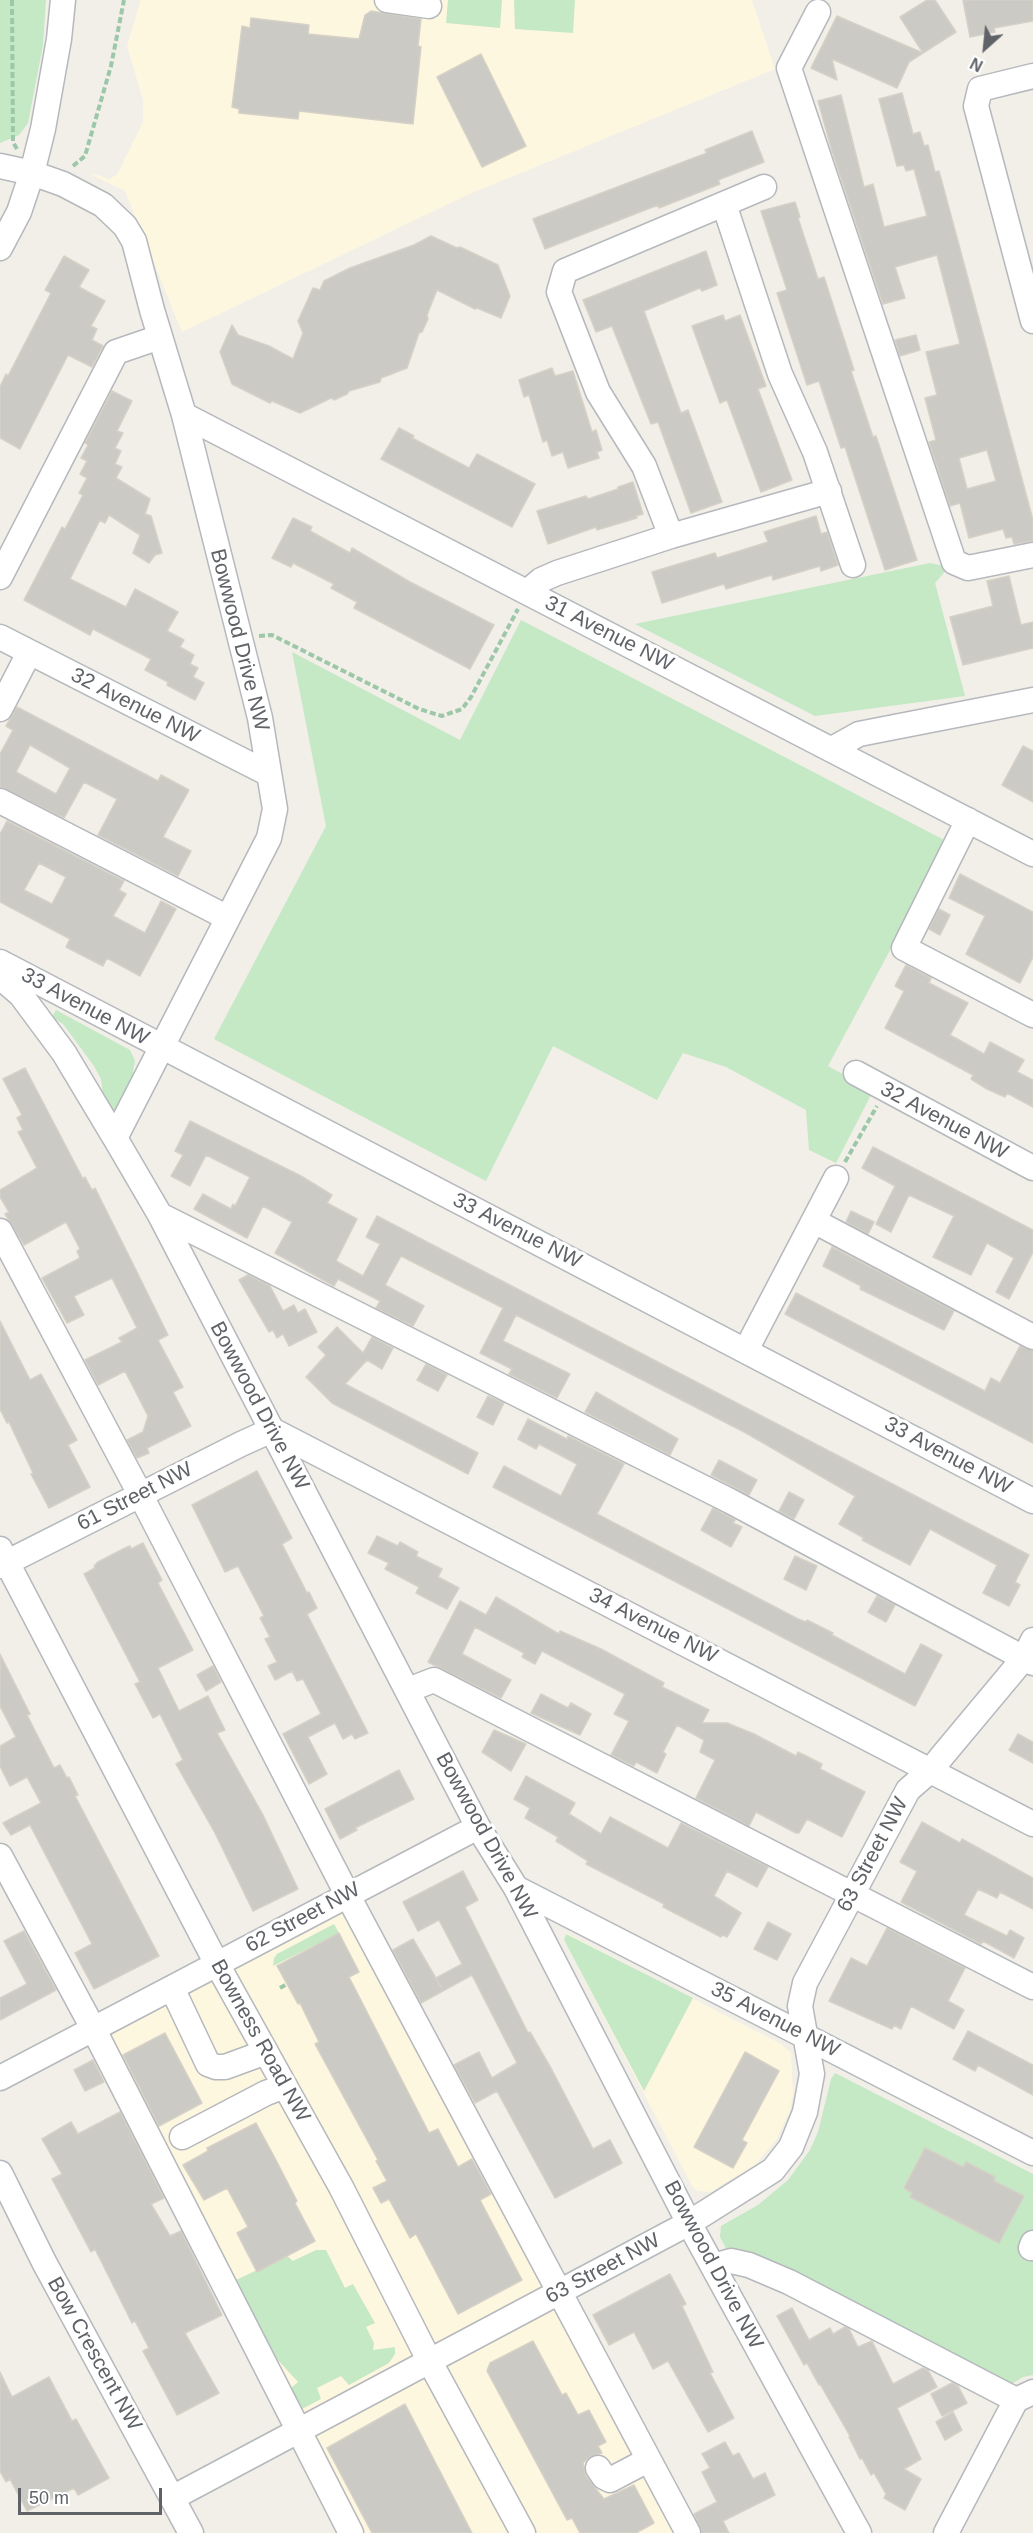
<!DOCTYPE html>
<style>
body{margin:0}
#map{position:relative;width:1033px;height:2533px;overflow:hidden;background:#f1efe8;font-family:Helvetica,sans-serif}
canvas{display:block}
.north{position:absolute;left:955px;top:18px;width:60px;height:60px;-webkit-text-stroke:4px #fff;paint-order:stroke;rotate:207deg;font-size:16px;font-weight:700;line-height:24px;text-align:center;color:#5f6368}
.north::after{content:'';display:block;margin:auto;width:21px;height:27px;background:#5f6368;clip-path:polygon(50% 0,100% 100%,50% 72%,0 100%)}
.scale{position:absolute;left:18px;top:2488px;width:144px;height:27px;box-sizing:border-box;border:3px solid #5f6368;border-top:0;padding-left:8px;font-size:18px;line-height:21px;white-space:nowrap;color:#5f6368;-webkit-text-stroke:4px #fff;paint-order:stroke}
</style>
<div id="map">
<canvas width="1033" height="2533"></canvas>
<div class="north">N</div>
<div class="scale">50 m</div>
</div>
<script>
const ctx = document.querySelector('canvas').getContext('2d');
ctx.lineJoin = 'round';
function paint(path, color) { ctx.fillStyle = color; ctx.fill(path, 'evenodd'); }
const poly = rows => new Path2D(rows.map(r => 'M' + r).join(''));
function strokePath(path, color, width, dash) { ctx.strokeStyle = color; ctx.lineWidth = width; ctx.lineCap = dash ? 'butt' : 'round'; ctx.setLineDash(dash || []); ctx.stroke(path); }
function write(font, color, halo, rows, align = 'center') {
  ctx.font = font + ' Helvetica,sans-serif'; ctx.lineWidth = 6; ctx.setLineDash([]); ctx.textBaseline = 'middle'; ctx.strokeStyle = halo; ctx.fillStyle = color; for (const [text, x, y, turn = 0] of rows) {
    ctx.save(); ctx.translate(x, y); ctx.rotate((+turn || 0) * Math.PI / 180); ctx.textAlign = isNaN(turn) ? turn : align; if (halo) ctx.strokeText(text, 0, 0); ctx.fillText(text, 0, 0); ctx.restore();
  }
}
const commercial = poly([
 [141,0,752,0,775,69,467,195,182,332,125,191,94,176,92,173,109,179,117,175,143,122,143,100,127,46],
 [347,1894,688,2533,351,2533,94,2030],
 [566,1933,781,2044,791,2053,793,2094,790,2110,776,2140,755,2165,710,2192,697,2191,692,2186,564,1940]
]);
const green = poly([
 [0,0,46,0,43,45,28,123,19,135,0,143],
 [448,0,502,0,500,28,446,23],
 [514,0,575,0,573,33,515,29],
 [930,563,949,567,935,583,965,696,815,716,635,624],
 [521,620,948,842,828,1066,873,1091,836,1163,809,1150,806,1110,726,1067,683,1053,657,1100,553,1046,486,1181,214,1039,326,826,292,652,460,740],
 [56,1010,130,1050,135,1061,133,1072,136,1075,116,1111,112,1110,103,1094,101,1079,94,1066,63,1024,52,1017],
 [334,1924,339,1933,273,1966,274,1958,277,1954],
 [566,1934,693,1998,644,2091,564,1940],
 [835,2073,1033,2174,1033,2375,1023,2377,1007,2387,729,2254,720,2237,721,2226,758,2205,788,2180,810,2150,818,2132,831,2079],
 [316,2250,326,2250,345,2288,353,2284,375,2323,366,2327,374,2343,373,2350,395,2347,395,2354,389,2363,349,2385,341,2376,317,2388,321,2399,302,2409,291,2388,298,2382,277,2359,236,2280,287,2256,293,2261]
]);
const building = poly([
 [927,0,935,0,956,32,923,53,900,17,927,0],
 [963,0,1033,0,1033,21,994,28,995,32,970,37,963,0],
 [371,11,421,19,418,46,421,47,413,124,299,111,298,119,239,113,239,109,232,107,242,26,250,28,251,18,309,25,308,34,359,39,365,15,371,11],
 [837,16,923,53,909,62,897,88,832,59,837,80,811,68,837,16],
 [481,54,526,146,482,167,437,77,481,54],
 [902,93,913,134,920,132,924,146,928,145,935,172,939,171,1033,520,1033,541,1014,544,1012,537,1006,538,1003,529,969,538,960,503,950,506,929,442,936,440,925,398,937,395,926,352,960,344,937,255,895,267,905,298,883,304,832,151,818,101,841,95,864,187,873,184,884,227,927,216,914,169,906,171,904,165,897,166,879,99,902,93],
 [987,450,996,481,967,489,959,458,987,450],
 [752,131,764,162,718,180,720,184,659,208,658,205,545,249,533,219,707,153,705,150,752,131],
 [795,202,800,217,798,218,818,279,824,277,854,370,851,371,873,437,876,436,917,560,885,570,845,447,841,448,819,381,807,385,777,293,787,290,761,211,795,202],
 [431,236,457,248,460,247,498,265,510,296,501,318,477,308,475,309,437,290,427,315,428,319,422,332,419,333,407,368,381,378,380,382,349,391,347,394,334,400,331,398,300,413,272,401,270,403,232,384,220,352,232,325,238,335,269,346,293,359,303,333,298,321,313,288,320,290,324,281,350,268,414,245,431,236],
 [706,251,717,285,702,291,700,288,644,311,681,413,688,410,722,502,691,513,658,422,651,424,612,326,596,332,583,300,706,251],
 [64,256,89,270,79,287,105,301,91,326,97,329,92,340,103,346,92,367,68,355,20,449,0,438,0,387,6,374,8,376,51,293,45,290,64,256],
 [723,315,725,321,740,315,766,386,758,389,792,480,761,492,727,400,720,403,692,326,723,315],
 [916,335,920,350,900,356,895,340,916,335],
 [552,368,555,376,573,371,592,432,596,430,602,450,597,452,599,458,568,468,563,452,552,456,547,440,543,442,529,395,524,397,519,380,552,368],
 [112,391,132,401,117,431,123,433,115,448,121,451,115,464,122,467,116,478,150,499,145,514,151,516,162,553,155,555,149,563,133,553,140,535,109,515,105,523,100,520,70,579,126,607,135,589,178,612,167,631,184,640,180,647,194,655,190,664,198,668,193,677,204,683,195,700,167,685,168,682,145,670,151,659,93,629,90,635,24,600,62,527,65,529,83,495,79,493,87,478,80,474,87,461,81,458,88,445,85,443,112,391],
 [399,428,414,436,412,438,469,468,477,454,535,484,512,527,381,459,399,428],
 [633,482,643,514,636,516,637,518,597,530,596,527,548,544,537,511,586,496,588,499,618,489,618,487,633,482],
 [816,516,821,534,827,532,838,565,821,571,820,566,773,580,772,575,726,589,724,584,662,603,652,572,715,553,717,558,768,542,764,532,816,516],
 [293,518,312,527,310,531,350,553,352,548,410,582,494,625,470,669,354,608,357,602,331,588,334,584,293,563,291,567,272,558,293,518],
 [1009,576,1021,625,1033,622,1033,648,963,665,950,617,993,606,987,581,1009,576],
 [17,707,158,781,161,775,189,790,163,837,191,851,178,876,98,835,117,799,84,782,64,818,0,787,0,754,13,730,6,726,17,707],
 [30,745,70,768,56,794,16,772,30,745],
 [1023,746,1033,751,1033,802,1002,785,1023,746],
 [7,821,124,881,119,890,126,894,113,916,145,933,161,901,176,909,140,976,107,958,103,966,66,947,70,939,0,902,0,834,7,821],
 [39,863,66,877,52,904,24,890,39,863],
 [960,874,1033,912,1033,957,1020,983,966,954,985,916,949,898,960,874],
 [939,909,950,915,940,935,929,929,939,909],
 [906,965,931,978,929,983,968,1003,950,1035,984,1054,990,1042,1024,1060,1017,1072,1033,1080,1033,1107,1007,1093,1005,1097,987,1089,971,1079,973,1075,885,1028,904,991,895,986,906,965],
 [25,1068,83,1179,85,1177,92,1190,95,1188,133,1264,168,1335,158,1340,183,1387,173,1392,191,1426,147,1448,149,1453,137,1458,127,1440,143,1432,148,1416,125,1371,98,1385,85,1360,122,1342,119,1338,137,1328,112,1278,74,1296,84,1315,67,1323,42,1278,80,1258,77,1251,80,1249,66,1222,24,1245,5,1214,9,1212,0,1197,0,1190,37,1168,18,1132,23,1130,17,1118,22,1115,3,1079,25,1068],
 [190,1121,301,1176,332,1195,327,1203,357,1219,336,1261,363,1276,380,1244,366,1237,377,1216,1029,1555,1015,1582,1020,1585,1009,1606,983,1593,997,1565,930,1529,910,1565,862,1540,864,1538,839,1524,855,1496,746,1433,516,1315,503,1341,570,1374,557,1398,509,1374,512,1369,480,1353,503,1308,401,1256,385,1285,424,1306,413,1326,376,1308,380,1301,338,1279,334,1286,275,1253,292,1222,263,1206,247,1238,194,1209,203,1194,231,1209,233,1204,235,1206,250,1177,206,1155,190,1186,171,1176,183,1155,175,1151,190,1121],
 [873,1147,1033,1230,1033,1252,1009,1299,996,1292,1014,1258,987,1243,971,1275,933,1257,954,1216,909,1195,891,1232,876,1224,895,1186,862,1168,873,1147],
 [851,1211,874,1222,868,1234,846,1222,851,1211],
 [832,1247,954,1311,944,1330,860,1289,861,1286,823,1266,832,1247],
 [248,1275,270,1286,283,1311,294,1305,298,1313,305,1309,317,1332,289,1346,283,1334,277,1338,273,1330,269,1332,239,1280,248,1275],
 [796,1293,985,1391,991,1378,1000,1383,1020,1346,1033,1351,1033,1443,785,1314,796,1293],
 [0,1321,30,1380,41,1374,77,1440,68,1445,90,1487,49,1508,31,1474,33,1473,9,1422,7,1423,0,1409,0,1321],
 [337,1327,363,1353,372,1337,393,1348,382,1369,367,1360,345,1384,478,1453,468,1474,332,1403,306,1377,326,1355,318,1347,337,1327],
 [426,1364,447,1375,438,1391,417,1380,426,1364],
 [596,1392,678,1439,670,1455,585,1412,596,1392],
 [488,1396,504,1403,493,1425,477,1417,488,1396],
 [528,1419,567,1439,568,1436,624,1464,597,1514,798,1619,806,1622,807,1620,833,1633,832,1635,905,1674,921,1644,942,1655,915,1706,493,1487,504,1466,561,1496,577,1464,539,1444,536,1449,518,1439,528,1419],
 [719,1460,757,1480,749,1495,711,1475,719,1460],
 [257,1471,292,1538,282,1544,307,1593,309,1592,317,1608,307,1614,368,1733,355,1739,352,1734,343,1739,335,1723,308,1737,327,1774,309,1784,283,1734,321,1714,303,1679,297,1681,292,1671,275,1680,268,1666,277,1662,265,1639,270,1637,260,1618,264,1616,238,1566,225,1572,192,1505,257,1471],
 [789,1492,804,1500,794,1519,779,1511,789,1492],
 [713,1508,735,1520,733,1523,742,1527,731,1547,701,1530,713,1508],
 [377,1536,398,1546,400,1542,418,1552,416,1556,442,1569,438,1577,459,1588,447,1609,416,1593,419,1587,385,1569,389,1563,368,1553,377,1536],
 [143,1543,162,1580,158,1583,193,1650,158,1668,179,1711,208,1696,225,1730,217,1733,263,1815,298,1889,253,1911,215,1833,176,1764,183,1760,160,1714,153,1718,135,1684,140,1682,84,1574,95,1568,94,1566,98,1562,125,1548,130,1546,131,1549,143,1543],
 [795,1556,817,1566,806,1590,784,1579,795,1556],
 [877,1596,895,1605,886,1622,868,1612,877,1596],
 [496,1597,559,1634,560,1631,601,1649,664,1683,662,1687,709,1710,702,1723,727,1723,754,1734,796,1756,798,1752,822,1764,820,1769,865,1792,842,1837,807,1819,799,1833,796,1833,756,1812,749,1826,696,1798,715,1760,700,1752,704,1740,677,1725,663,1752,666,1754,657,1773,636,1762,634,1766,611,1755,629,1721,614,1714,625,1694,542,1651,535,1664,522,1657,524,1653,475,1627,462,1654,511,1680,501,1698,428,1662,460,1601,486,1615,496,1597],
 [0,1654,30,1714,27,1715,54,1768,60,1765,67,1778,69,1777,78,1795,75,1796,159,1956,94,1989,75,1953,92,1944,30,1825,11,1835,3,1823,41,1803,27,1777,10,1786,0,1766,0,1746,16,1737,0,1706,0,1654],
 [213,1666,221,1682,206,1691,197,1675,213,1666],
 [541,1694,568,1708,571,1703,591,1714,580,1735,531,1713,541,1694],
 [494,1730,526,1744,511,1771,482,1752,494,1730],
 [1018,1734,1033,1742,1033,1763,1009,1750,1018,1734],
 [399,1770,414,1799,355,1828,357,1830,340,1839,325,1809,399,1770],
 [526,1776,575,1803,569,1814,601,1834,610,1817,668,1848,681,1823,768,1867,757,1887,727,1871,714,1896,741,1913,727,1937,723,1935,721,1937,663,1907,664,1904,586,1864,588,1861,556,1841,558,1837,525,1818,530,1808,514,1799,526,1776],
 [922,1822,960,1843,962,1839,1033,1878,1033,1909,1000,1892,997,1898,978,1889,964,1915,1007,1936,1010,1930,1024,1938,1014,1958,983,1941,981,1944,901,1902,917,1871,900,1862,922,1822],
 [463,1871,478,1900,465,1907,528,2033,530,2032,552,2070,593,2149,610,2140,622,2163,555,2198,497,2091,475,2103,454,2065,479,2052,492,2078,517,2063,472,1975,421,2003,393,1950,413,1939,441,1987,436,1978,462,1964,439,1920,418,1931,403,1902,463,1871],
 [768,1922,791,1934,777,1960,754,1949,768,1922],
 [887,1928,965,1968,948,2001,964,2010,954,2029,911,2006,901,2029,894,2025,892,2029,829,2001,851,1958,867,1966,887,1928],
 [24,1931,56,1990,0,2020,0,1998,27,1984,4,1941,24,1931],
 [339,1933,359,1972,349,1977,429,2133,438,2129,458,2167,472,2159,491,2194,480,2200,522,2280,458,2314,416,2234,410,2238,389,2199,381,2203,373,2188,387,2181,376,2161,378,2160,315,2044,319,2042,300,2003,298,2004,277,1966,339,1933],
 [968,2031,1033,2065,1033,2095,978,2065,975,2071,953,2059,968,2031],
 [165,2033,202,2103,159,2126,123,2055,165,2033],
 [745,2052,779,2071,742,2140,747,2143,733,2168,694,2147,745,2052],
 [93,2060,104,2082,85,2091,74,2070,93,2060],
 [120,2112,164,2198,151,2204,170,2236,181,2231,222,2315,185,2333,219,2393,177,2415,143,2351,149,2348,135,2321,132,2323,95,2249,91,2252,52,2179,62,2174,42,2139,71,2122,78,2134,120,2112],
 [256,2123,277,2162,297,2201,295,2203,315,2241,257,2272,237,2233,248,2227,227,2188,204,2200,183,2165,208,2151,207,2148,256,2123],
 [925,2148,963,2167,966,2162,995,2177,994,2181,1024,2196,999,2243,910,2197,912,2193,904,2188,925,2148],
 [670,2274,686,2304,682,2306,713,2372,710,2373,734,2418,708,2432,668,2361,653,2369,634,2332,609,2345,593,2315,670,2274],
 [792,2308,809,2340,830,2328,833,2334,845,2327,849,2329,858,2347,872,2341,893,2384,923,2368,928,2370,937,2387,897,2408,921,2459,904,2469,921,2479,905,2510,884,2498,886,2494,874,2473,871,2475,862,2458,860,2459,849,2437,850,2436,820,2384,819,2385,807,2363,804,2365,777,2316,792,2308],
 [533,2341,562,2395,566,2393,578,2415,589,2410,606,2442,598,2446,602,2453,591,2456,583,2463,586,2476,604,2499,634,2485,654,2523,636,2533,580,2533,572,2518,567,2520,487,2371,490,2363,533,2341],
 [0,2372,12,2397,49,2377,72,2421,76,2419,109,2478,78,2495,74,2488,27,2511,10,2479,6,2482,0,2471,0,2372],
 [952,2383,958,2386,967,2403,942,2416,931,2394,952,2383],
 [405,2404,472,2533,372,2533,327,2448,405,2404],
 [953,2412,962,2430,945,2440,936,2422,953,2412],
 [725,2442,733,2456,739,2453,753,2479,765,2473,775,2495,723,2521,729,2533,702,2533,694,2514,717,2502,702,2472,710,2468,702,2454,725,2442]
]);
const path = poly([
 [12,0,13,142,17,149],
 [73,166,85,156,111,66,124,0],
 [259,636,272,635,419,709,442,716,462,709,471,697,518,609],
 [845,1162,877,1106],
 [280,1988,287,1984]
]);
const minor = poly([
 [387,0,429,6],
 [818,12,789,68,954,562,968,568,1033,555],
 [1033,76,980,89,976,106,1033,321],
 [0,166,32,173,63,184,103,205,125,226,134,241,152,310,184,415,260,718,275,809,269,838,115,1138,160,1215,478,1827,516,1888,689,2223,859,2533],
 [724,204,780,374,815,452,853,565],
 [0,248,19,212,32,173,43,129,59,39,63,0],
 [184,415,1033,854],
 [671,536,644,466,598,392,559,292,565,271,764,187],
 [0,577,116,352,160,337],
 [527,592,541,580,557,573,671,536,829,491],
 [0,637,269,774],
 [0,709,29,653],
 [832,749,859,734,1033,700],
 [0,801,228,918],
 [968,820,904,948,1033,1015],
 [0,962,1033,1501],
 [0,977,21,995,64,1053,115,1138],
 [856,1073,1033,1168],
 [160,1215,730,1501,1033,1663],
 [814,1221,1033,1337],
 [0,1231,140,1494,347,1894,688,2533],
 [746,1350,836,1178],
 [0,1549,217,1964,341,2187,430,2362,523,2533],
 [0,1566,241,1444,272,1430,1033,1824],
 [408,1690,434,1680,1033,1987],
 [0,1856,94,2030,351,2533],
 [516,1888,1033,2153],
 [172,1988,208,2064,216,2067,225,2067,266,2052],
 [0,2078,478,1827],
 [182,2137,266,2093,285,2086],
 [0,2173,44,2262,191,2533],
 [1031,2248,1033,2243],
 [713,2266,731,2261,749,2265,789,2282,1016,2400],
 [598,2468,604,2477,610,2480,648,2460],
 [174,2497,689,2223,773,2170,791,2147,805,2112,812,2074,800,2006,805,1983,908,1790,931,1770,943,1755,1024,1658,1033,1640],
 [946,2533,1016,2400,1033,2392]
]);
const streetNames = [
 ["31 Avenue NW",609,634,27],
 ["Bowwood Drive NW",239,640,76],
 ["32 Avenue NW",135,706,27],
 ["33 Avenue NW",85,1007,28],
 ["32 Avenue NW",944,1121,28],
 ["33 Avenue NW",517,1231,27],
 ["Bowwood Drive NW",259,1406,62],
 ["33 Avenue NW",948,1456,28],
 ["61 Street NW",135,1497,-27],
 ["34 Avenue NW",653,1626,27],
 ["Bowwood Drive NW",486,1836,61],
 ["63 Street NW",873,1855,-62],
 ["62 Street NW",303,1918,-28],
 ["35 Avenue NW",775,2020,27],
 ["Bowness Road NW",260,2041,61],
 ["Bowwood Drive NW",713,2265,62],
 ["63 Street NW",603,2269,-28],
 ["Bow Crescent NW",94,2354,61]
];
paint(commercial, '#fef7e0');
paint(green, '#c5e8c5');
paint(building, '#cccac5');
strokePath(building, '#d6d1c6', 1.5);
strokePath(minor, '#b5b8bc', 27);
strokePath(path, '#9cc7a9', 4, [6, 3]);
strokePath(minor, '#fff', 24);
write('21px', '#5f6368', '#fff', streetNames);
</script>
